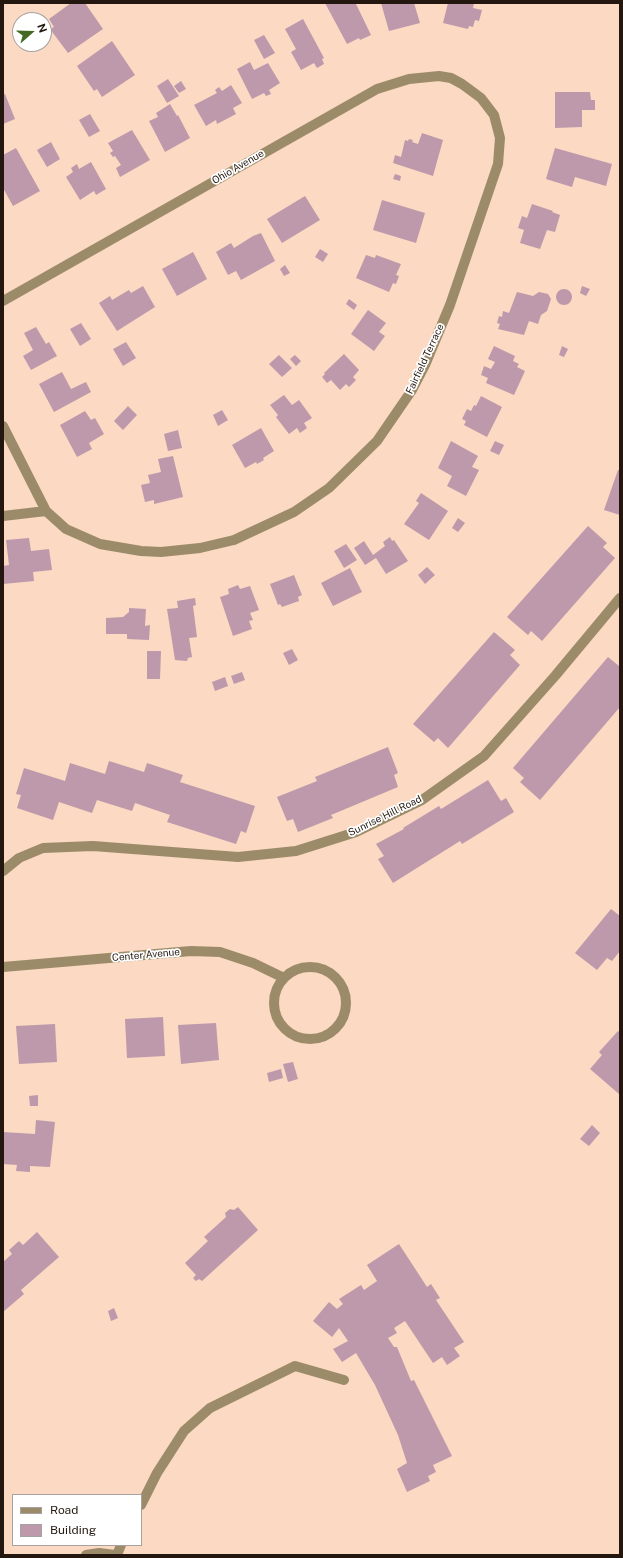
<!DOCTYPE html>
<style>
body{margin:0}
#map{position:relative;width:623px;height:1558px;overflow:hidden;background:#fbd9c2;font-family:"Public Sans",sans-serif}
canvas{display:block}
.frame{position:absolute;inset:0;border:4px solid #23170f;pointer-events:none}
.legend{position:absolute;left:12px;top:1494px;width:130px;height:52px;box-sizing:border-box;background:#fff;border:1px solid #a7a29f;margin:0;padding:5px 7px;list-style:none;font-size:12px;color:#23170f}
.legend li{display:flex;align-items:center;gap:8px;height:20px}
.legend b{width:20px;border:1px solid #a7a29f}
.north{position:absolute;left:12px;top:12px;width:40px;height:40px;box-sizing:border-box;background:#fff;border:1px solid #a7a29f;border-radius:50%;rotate:70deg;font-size:11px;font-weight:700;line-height:16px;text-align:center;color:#23170f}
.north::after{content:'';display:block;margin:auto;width:14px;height:18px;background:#436a25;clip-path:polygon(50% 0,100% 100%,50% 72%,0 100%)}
</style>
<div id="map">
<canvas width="623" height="1558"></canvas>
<div class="frame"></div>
<ul class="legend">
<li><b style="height:5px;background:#9c8b69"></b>Road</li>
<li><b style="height:11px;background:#bd99ab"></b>Building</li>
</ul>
<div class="north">N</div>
</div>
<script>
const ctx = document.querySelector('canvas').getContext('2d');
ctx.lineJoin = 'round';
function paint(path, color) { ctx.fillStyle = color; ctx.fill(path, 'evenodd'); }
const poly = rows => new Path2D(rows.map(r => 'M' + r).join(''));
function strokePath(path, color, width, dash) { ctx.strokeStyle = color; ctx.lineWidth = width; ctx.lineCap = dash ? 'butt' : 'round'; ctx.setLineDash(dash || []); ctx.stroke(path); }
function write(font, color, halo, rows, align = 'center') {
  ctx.font = font + ' "Public Sans",sans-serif'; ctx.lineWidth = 3.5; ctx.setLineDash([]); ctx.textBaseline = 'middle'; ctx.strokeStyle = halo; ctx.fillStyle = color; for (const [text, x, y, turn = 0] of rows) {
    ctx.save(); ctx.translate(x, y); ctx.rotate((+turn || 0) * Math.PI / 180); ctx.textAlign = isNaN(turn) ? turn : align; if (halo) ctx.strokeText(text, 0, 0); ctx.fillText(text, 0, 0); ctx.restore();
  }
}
const building = poly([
 [71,3,85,3,103,29,68,53,50,29,54,27,49,19],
 [325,3,356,4,371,35,360,40,359,38,347,44],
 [381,3,414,3,420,23,389,31],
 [448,3,474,3,473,8,482,10,479,21,475,20,473,27,469,26,468,29,443,23],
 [303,19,324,58,322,59,324,64,317,68,314,63,301,70,291,52,296,49,285,29],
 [264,35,275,53,264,59,254,40],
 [112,41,135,75,102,97,97,89,94,91,77,66],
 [250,62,254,70,268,63,280,83,269,90,271,94,266,96,264,93,252,99,237,69],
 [168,79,179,96,167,103,157,86],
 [181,81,186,89,179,93,174,86],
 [231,85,242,103,233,108,236,114,217,124,216,120,206,126,194,105,217,93,215,90,219,87,222,91],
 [555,92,590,92,591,100,595,100,595,110,582,110,582,127,555,128],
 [5,94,15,119,3,124,3,95],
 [170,104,177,116,178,115,190,138,165,152,149,121,158,117,156,113],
 [90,114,100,131,89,137,79,120],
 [132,130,150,160,120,177,116,168,121,165,115,156,113,157,110,153,113,151,108,143],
 [422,133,443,140,433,176,393,163,395,155,401,157,405,140,408,141,409,139,413,140,412,142,418,144],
 [51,142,60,159,47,167,37,150],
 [16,148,40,191,13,206,3,188,3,155],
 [555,148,612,164,606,186,575,177,572,187,546,179],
 [91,162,106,189,96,195,94,191,80,200,66,177,73,172,71,168,77,164,79,169],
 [395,174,401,176,400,181,393,179],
 [305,196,320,220,282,243,267,219],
 [382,200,425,213,416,243,373,230],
 [532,204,553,211,552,212,560,215,555,232,547,230,540,249,520,243,524,230,518,228,522,216,527,218],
 [261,233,275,261,241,280,236,271,228,275,216,252,231,243,234,248,253,236],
 [320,249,328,254,323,262,315,257],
 [193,252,207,279,177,296,162,269],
 [366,255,375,258,376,255,401,264,396,275,399,276,396,284,393,283,389,292,356,278],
 [285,265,290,273,284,276,280,269],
 [143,286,155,307,117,331,99,303,110,296,112,300,129,290,131,293],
 [582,286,590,289,586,296,580,293],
 '556 297a8 8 0 1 1 16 0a8 8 0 1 1-16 0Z',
 [517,292,533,296,539,292,548,294,551,299,547,311,541,315,538,324,529,321,524,335,498,329,500,324,497,323,499,316,502,317,503,311,509,313],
 [349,299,357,305,354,310,346,304],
 [368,310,386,323,379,332,385,336,374,351,351,334],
 [81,323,91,339,80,346,70,329],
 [36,327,46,344,49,342,57,356,31,370,23,356,33,350,24,333],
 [126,342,136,358,123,366,113,349],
 [494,346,515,356,513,361,519,364,517,367,525,371,514,395,486,383,488,378,481,375,484,366,491,369,495,362,488,359],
 [562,346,568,349,564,357,559,355],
 [344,354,359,370,353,377,356,380,349,387,346,384,340,390,331,380,327,383,322,377,325,374,324,373],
 [279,355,292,368,282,377,269,364],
 [295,355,301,361,296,366,290,359],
 [62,372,71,389,86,382,91,392,54,412,39,384],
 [284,395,292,405,299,400,312,418,304,423,307,428,300,433,297,428,289,434,276,417,278,415,270,405],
 [481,396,502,407,487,437,464,425,466,421,462,419,467,409,471,411,474,405,476,406],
 [128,406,137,415,123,430,114,421],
 [222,410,228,420,218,426,213,415],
 [85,411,91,420,95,418,104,434,89,443,92,449,77,457,60,425],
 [261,428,274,451,263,458,264,460,257,464,256,462,245,468,232,445],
 [178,430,182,448,168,451,164,434],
 [451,441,478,456,472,467,479,470,466,496,447,486,452,476,438,468],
 [495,441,504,445,499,455,490,451],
 [173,456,183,497,154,504,154,500,145,502,141,485,150,483,148,475,161,472,158,459],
 [618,470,620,470,620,515,604,510],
 [421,493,448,511,429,540,404,524,419,503,416,501],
 [458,518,465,523,458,532,452,528],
 [588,526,607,543,603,547,615,558,542,641,531,631,528,635,507,617],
 [390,537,392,541,394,540,408,561,386,574,376,558,365,565,354,548,364,541,373,555,385,546,383,542],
 [29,538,31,551,49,549,52,570,33,572,34,581,3,584,3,566,9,565,6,540],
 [346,544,357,560,344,568,334,551],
 [427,567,435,575,425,584,418,575],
 [350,568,362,592,333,606,321,583],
 [294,575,302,595,298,597,299,601,282,607,280,604,278,605,270,584],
 [238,585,240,589,250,586,259,610,250,613,253,620,249,621,252,629,233,636,220,597,229,594,228,589],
 [195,598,196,605,193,606,197,637,189,638,192,657,188,658,187,661,175,660,167,609,178,608,177,601],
 [129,608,146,609,145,626,150,625,149,640,127,639,127,634,106,634,106,618,123,617,129,612],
 [494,632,515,650,510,655,520,665,448,748,438,738,434,742,413,724],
 [292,649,298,660,289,665,283,653],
 [147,651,161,651,160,679,147,679],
 [608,657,619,666,620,664,620,707,540,800,520,782,524,778,513,768],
 [242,672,245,680,234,684,231,676],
 [225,677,228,686,215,691,212,682],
 [388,747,398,773,394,775,398,787,331,815,333,818,298,832,293,819,287,821,277,797,317,781,315,777],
 [109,761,144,772,147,763,183,775,180,782,255,806,246,833,241,831,236,844,167,822,170,815,135,803,132,811,97,800,92,813,59,802,53,820,17,808,21,795,16,794,24,768,65,781,70,763,105,774],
 [488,780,501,801,506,798,514,812,462,844,460,841,393,883,378,859,384,856,376,844,404,829,403,828,439,806,441,809],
 [611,909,620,916,620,951,612,961,607,958,597,970,575,953],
 [163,1017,165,1056,127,1058,125,1019],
 [216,1023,219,1060,181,1064,178,1025],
 [55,1024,57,1062,19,1064,16,1026],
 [618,1031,620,1033,619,1094,590,1069,602,1055,599,1052],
 [293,1062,298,1079,288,1082,283,1064],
 [281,1069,283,1078,269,1082,267,1073],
 [38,1095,38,1106,30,1106,29,1096],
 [36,1120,55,1122,50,1167,30,1166,30,1172,16,1171,17,1165,3,1164,3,1132,35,1134],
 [592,1125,600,1133,589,1146,580,1139],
 [238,1207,258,1230,202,1281,199,1279,196,1281,193,1278,196,1275,185,1263,208,1241,204,1237,226,1217,225,1213,230,1209,234,1210],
 [37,1232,59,1257,21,1290,24,1294,3,1312,3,1262,12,1254,9,1250,19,1241,23,1245],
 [399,1244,427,1287,431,1284,440,1298,436,1300,464,1342,454,1348,460,1356,447,1365,442,1357,433,1363,405,1321,394,1328,397,1333,388,1338,394,1347,397,1347,411,1381,414,1380,452,1456,433,1465,436,1472,428,1476,430,1481,407,1492,397,1469,407,1463,398,1435,375,1385,356,1353,342,1362,333,1349,348,1341,339,1328,332,1337,313,1321,329,1302,337,1309,343,1304,339,1299,361,1285,364,1290,377,1281,367,1265],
 [114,1308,118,1318,111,1321,108,1311]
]);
const minor = poly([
 [3,301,377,89,409,79,439,76,451,78,462,84,481,98,494,115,500,138,498,164,450,305,425,365,412,390,377,441,329,488,294,512,234,540,200,548,161,552,141,551,100,544,66,529,46,511,3,426],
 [3,516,46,511],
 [3,871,19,858,43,848,93,846,238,857,296,851,356,832,422,800,484,756,555,676,620,598],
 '274 1003a36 36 0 1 1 72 0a36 36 0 1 1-72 0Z',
 [3,967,191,951,220,952,253,963,284,978],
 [141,1505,157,1473,184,1431,210,1408,295,1366,344,1380],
 [86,1555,99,1553,115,1555],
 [117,1555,121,1545]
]);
const streetNames = [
 ["Ohio Avenue",238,167,-30],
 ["Fairfield Terrace",425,359,-65],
 ["Sunrise Hill Road",385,816,-26],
 ["Center Avenue",146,955,-5]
];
paint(building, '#bd99ab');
strokePath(minor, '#9c8b69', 10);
write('10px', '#23170f', '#fff', streetNames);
</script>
